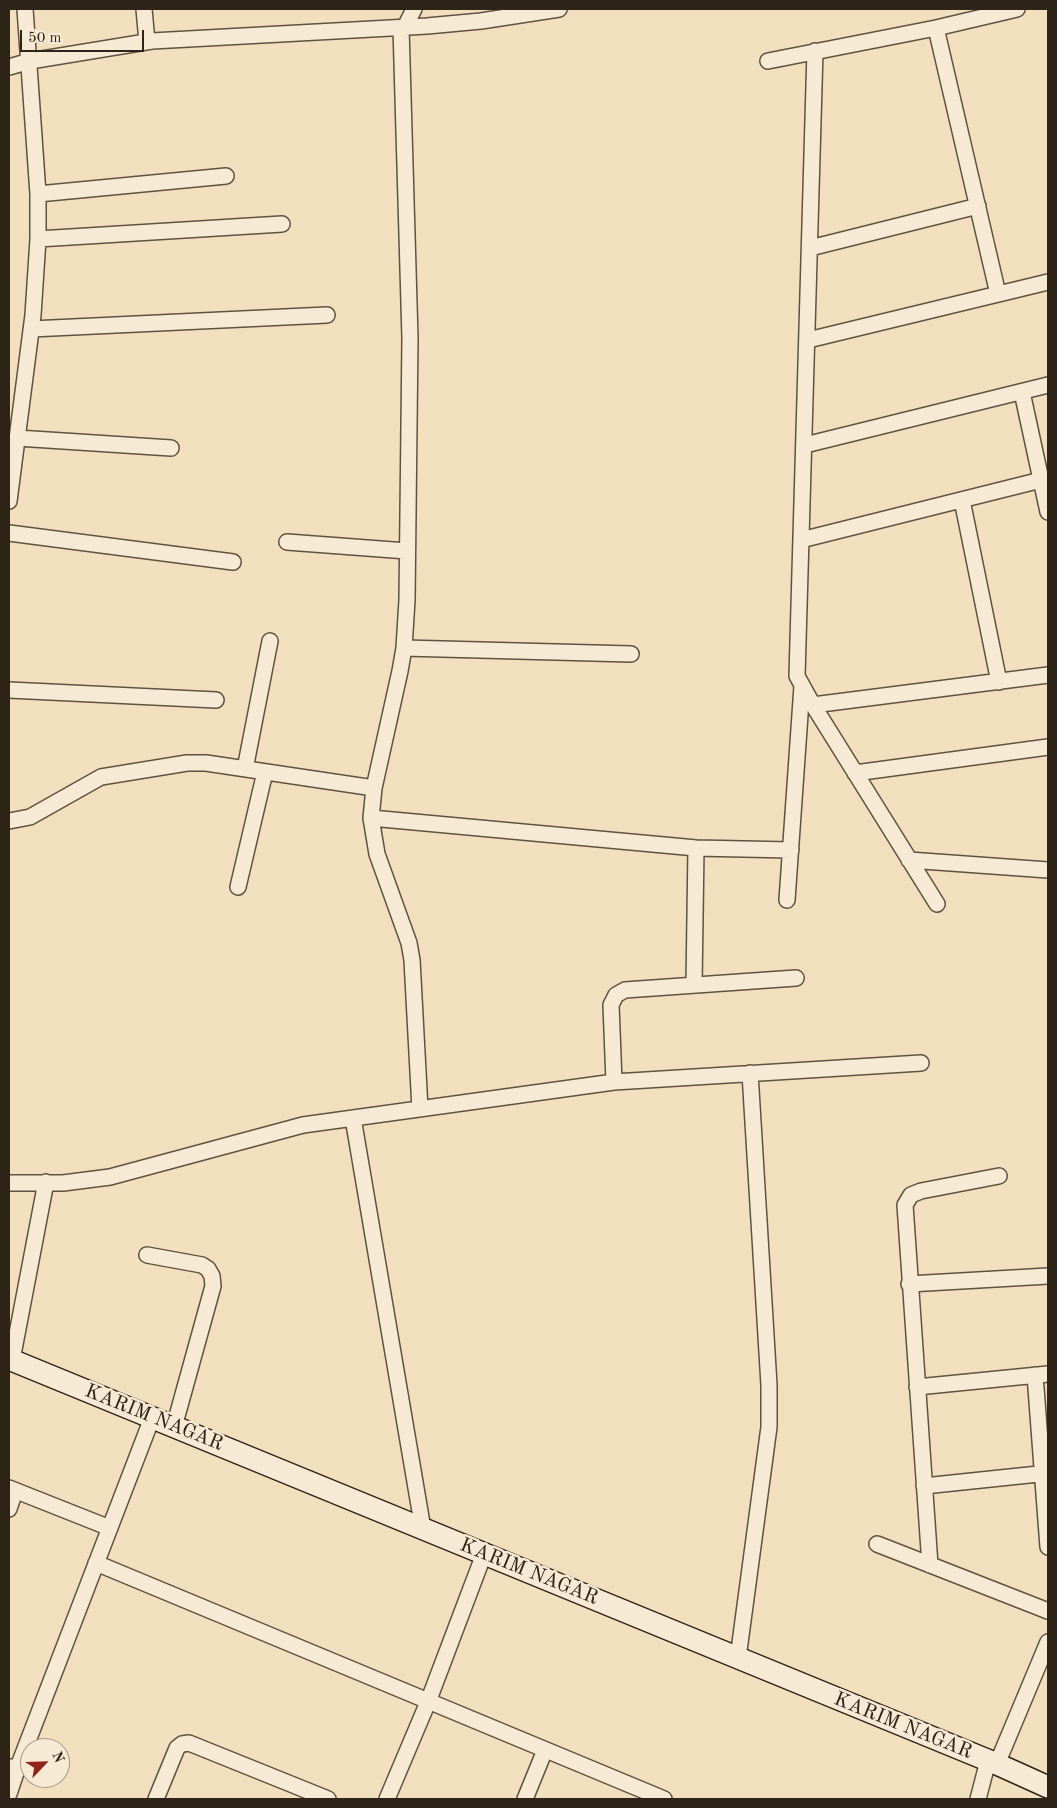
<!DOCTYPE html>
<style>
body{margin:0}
#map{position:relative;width:1057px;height:1808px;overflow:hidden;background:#f2dfbe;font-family:"Old Standard TT",serif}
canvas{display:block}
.frame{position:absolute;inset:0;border:10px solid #2e2317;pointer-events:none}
.north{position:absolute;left:20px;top:1738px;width:50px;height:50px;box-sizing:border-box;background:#f7ead5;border:1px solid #a79a89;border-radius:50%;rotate:66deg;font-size:14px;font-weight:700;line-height:20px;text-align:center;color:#2e2317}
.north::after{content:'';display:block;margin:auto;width:18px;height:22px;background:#8f2418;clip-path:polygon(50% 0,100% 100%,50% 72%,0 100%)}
.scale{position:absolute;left:20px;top:30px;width:124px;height:22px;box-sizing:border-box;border:2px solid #2e2317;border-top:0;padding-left:6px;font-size:15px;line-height:18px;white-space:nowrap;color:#2e2317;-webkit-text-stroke:4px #f7ead5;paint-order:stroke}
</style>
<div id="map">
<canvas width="1057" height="1808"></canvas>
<div class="frame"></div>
<div class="north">N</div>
<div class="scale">50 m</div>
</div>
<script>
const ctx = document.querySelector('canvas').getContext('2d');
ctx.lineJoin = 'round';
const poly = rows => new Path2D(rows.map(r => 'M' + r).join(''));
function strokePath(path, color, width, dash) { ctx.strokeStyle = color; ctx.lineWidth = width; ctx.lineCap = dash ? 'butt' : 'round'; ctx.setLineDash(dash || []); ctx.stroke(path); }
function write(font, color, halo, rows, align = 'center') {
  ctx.font = font + ' "Old Standard TT",serif'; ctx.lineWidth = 5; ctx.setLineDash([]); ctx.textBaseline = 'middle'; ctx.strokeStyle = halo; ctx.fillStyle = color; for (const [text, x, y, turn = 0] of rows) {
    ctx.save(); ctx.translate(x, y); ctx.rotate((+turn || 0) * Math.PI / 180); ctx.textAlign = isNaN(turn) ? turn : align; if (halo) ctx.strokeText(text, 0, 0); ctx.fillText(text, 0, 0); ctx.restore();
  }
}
const street = poly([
 [144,9,147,42],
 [405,27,414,9],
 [401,28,410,338,407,600,404,648,400,671,374,788,371,818,377,854,409,943,412,960,420,1109],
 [936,28,998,294],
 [815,51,797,676,813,705,937,904],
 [768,61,936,28,1017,9],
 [9,67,30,61,152,41,427,26,481,21,559,9],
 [38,194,226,176],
 [38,239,282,224],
 [810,248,978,206],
 [31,329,327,315],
 [808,340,1048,282],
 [1022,392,1048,512],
 [17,438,171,448],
 [805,445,1048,385],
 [962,500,999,682],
 [9,501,33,315,38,239,38,194,25,9],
 [9,533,233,562],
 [801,540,1041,480],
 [287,542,407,551],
 [404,648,631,654],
 [9,690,216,700],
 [813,705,1048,675],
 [245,769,270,641],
 [855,773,1048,747],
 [371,818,696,848,791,850],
 [9,821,30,817,101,777,187,763,206,763,374,788],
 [909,860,1048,870],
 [238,887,265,772],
 [787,900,802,686],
 [694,985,696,848],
 [614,1082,611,1005,616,995,625,990,796,978],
 [353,1118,423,1529],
 [9,1183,63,1183,110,1177,303,1125,614,1082,921,1063],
 [147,1255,202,1265,208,1269,212,1276,213,1286,174,1427],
 [909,1284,1048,1276],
 [12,1360,46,1182],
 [1035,1375,1048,1547],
 [917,1387,1048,1374],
 [924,1486,1048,1473],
 [9,1488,110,1528],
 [9,1509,15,1491],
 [877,1544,1048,1611],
 [96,1563,664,1799],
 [930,1565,905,1205,911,1195,921,1191,999,1176],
 [738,1658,769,1427,769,1385,750,1073],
 [997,1764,1048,1642],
 [9,1767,18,1767,152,1418],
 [9,1794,18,1767],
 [156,1799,177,1748,182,1744,189,1743,328,1799],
 [387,1799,428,1702,484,1554],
 [525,1799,545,1750],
 [978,1799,988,1761]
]);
const secondary = poly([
 [9,1359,997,1764,1048,1787]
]);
const streetNames = [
 ["KARIM NAGAR",154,1418,22],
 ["KARIM NAGAR",529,1572,22],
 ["KARIM NAGAR",903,1726,22]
];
strokePath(street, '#5f5241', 18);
strokePath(secondary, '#2e2317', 24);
strokePath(street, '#f7ead5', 15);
strokePath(secondary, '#f7ead5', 21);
write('20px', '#2e2317', '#f7ead5', streetNames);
</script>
